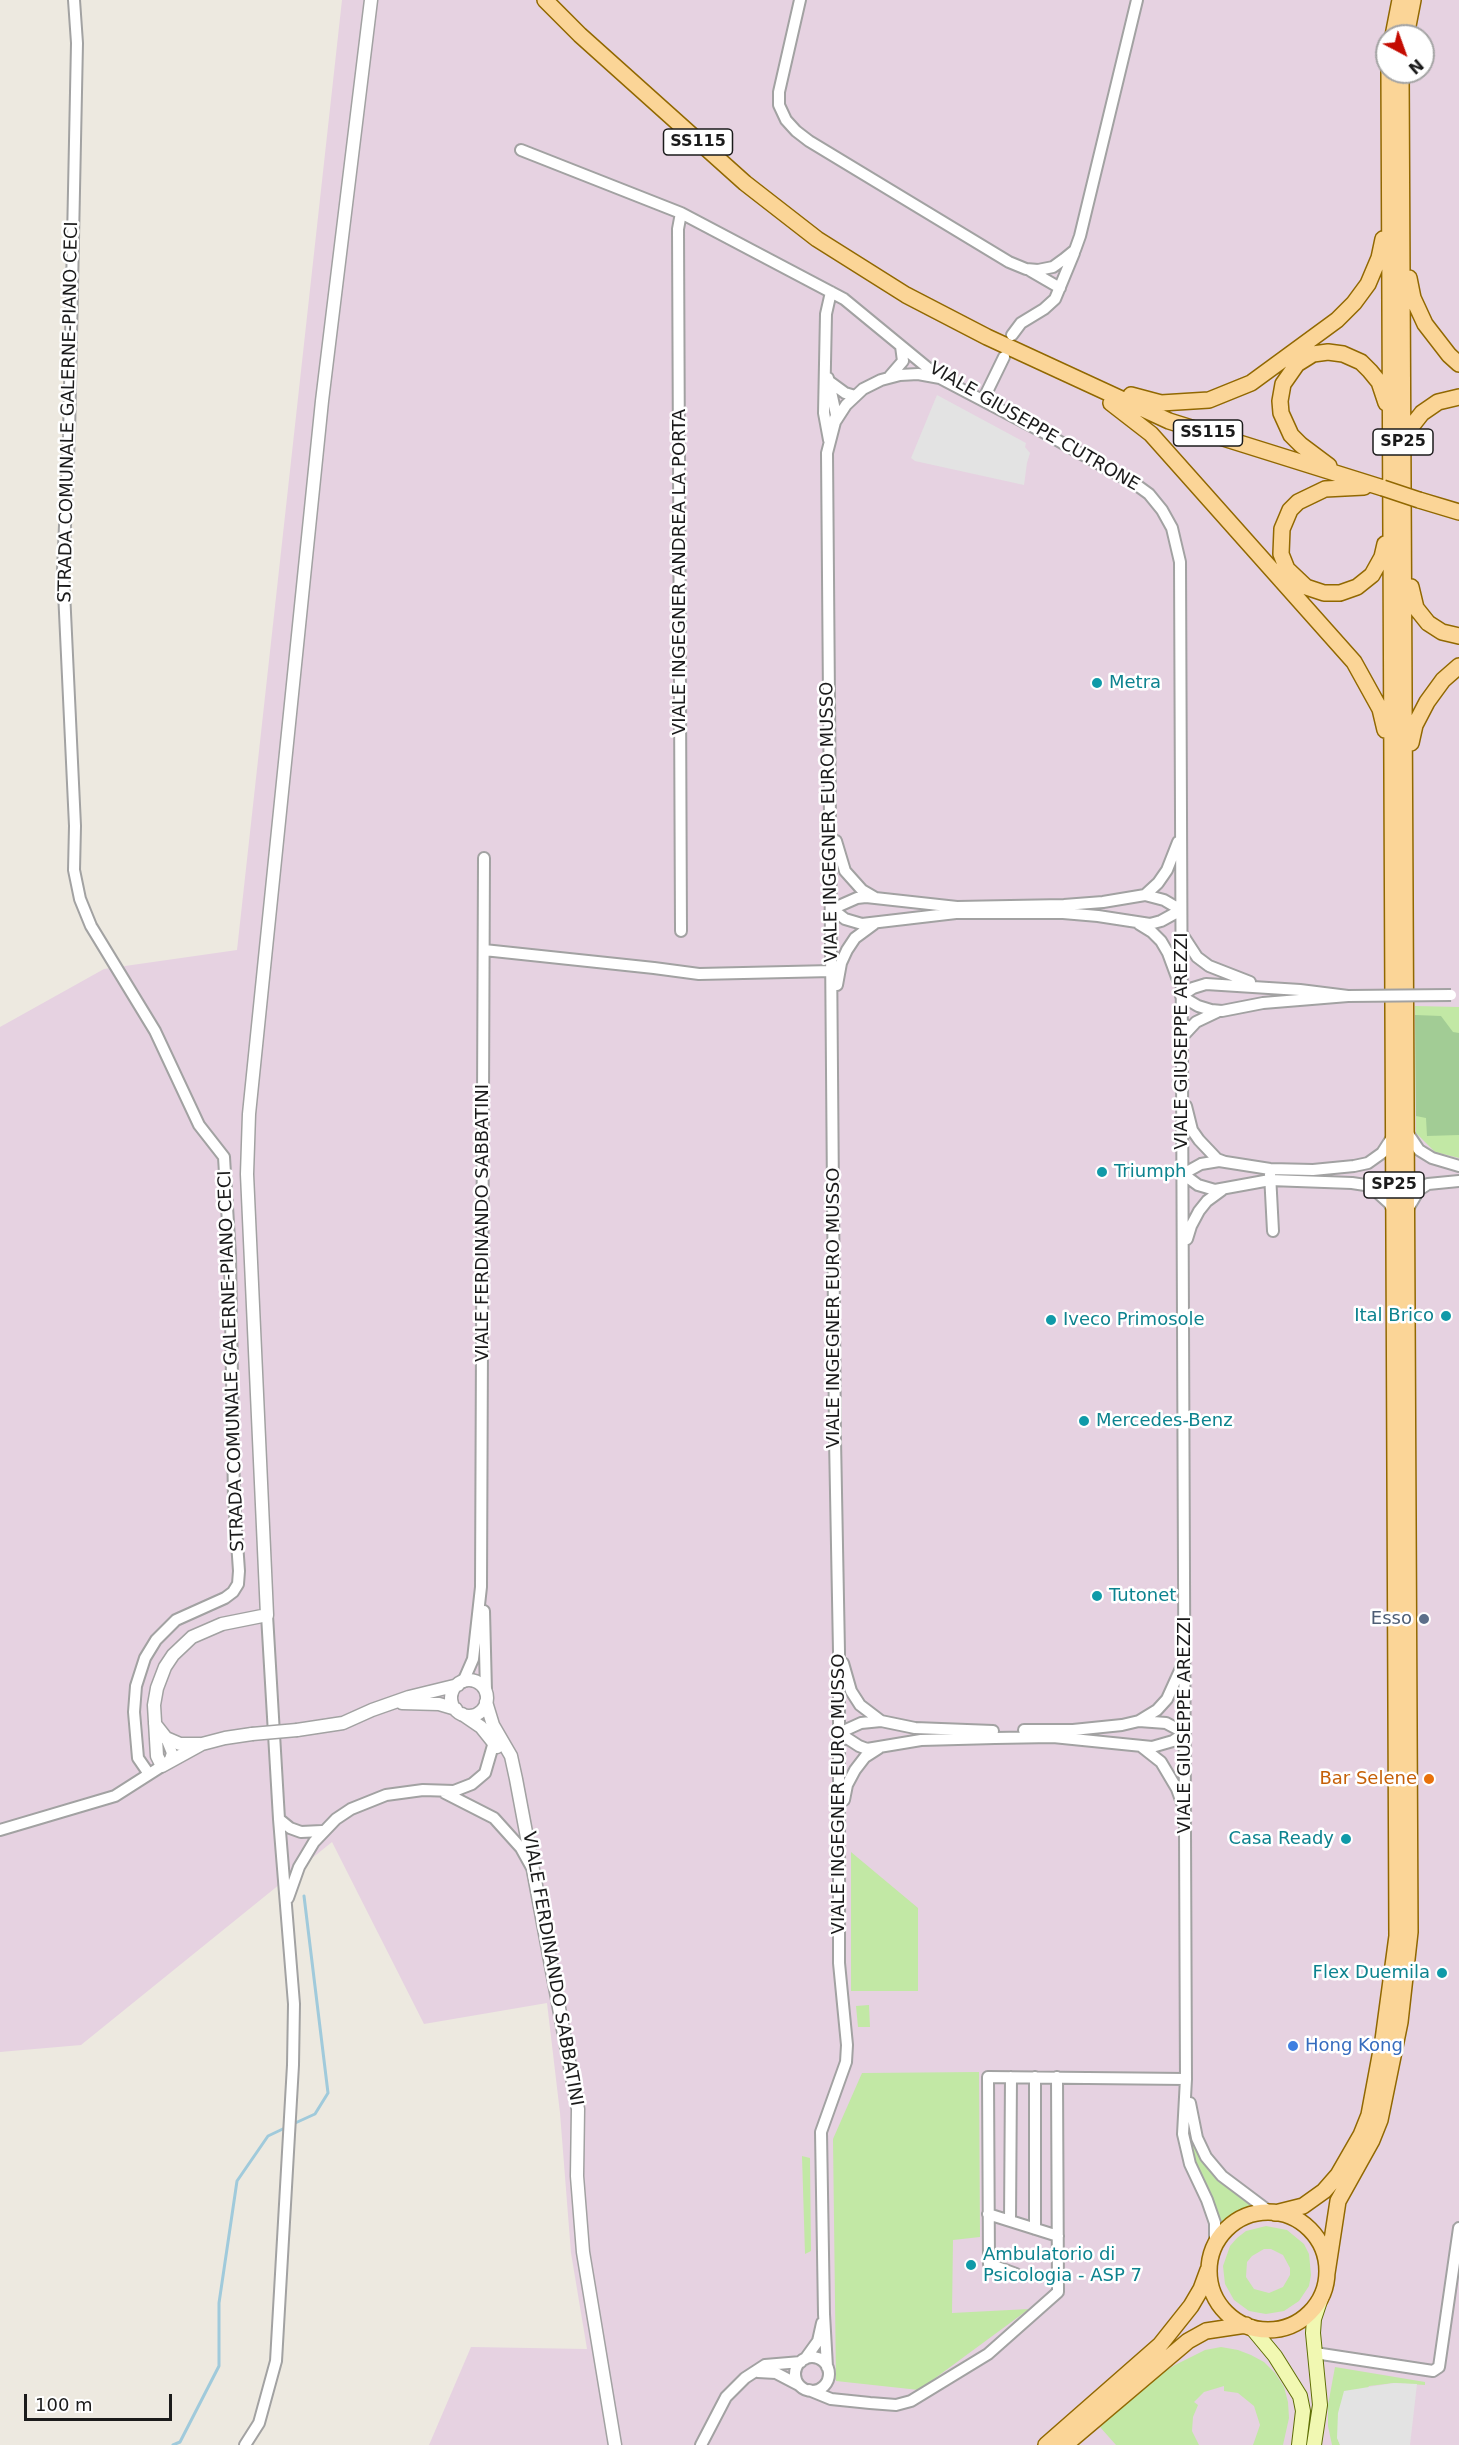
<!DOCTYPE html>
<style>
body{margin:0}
#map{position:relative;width:1459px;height:2445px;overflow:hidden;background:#ede9e0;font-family:"DejaVu Sans",sans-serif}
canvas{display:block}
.north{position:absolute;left:1375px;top:24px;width:60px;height:60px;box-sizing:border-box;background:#fff;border:2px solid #a4a4a4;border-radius:50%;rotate:139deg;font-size:16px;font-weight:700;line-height:24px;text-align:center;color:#1b1b1b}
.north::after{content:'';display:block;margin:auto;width:21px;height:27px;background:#c40b01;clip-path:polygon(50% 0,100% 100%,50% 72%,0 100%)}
.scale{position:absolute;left:24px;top:2394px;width:148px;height:27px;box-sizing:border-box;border:3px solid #1b1b1b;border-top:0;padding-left:8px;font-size:18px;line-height:21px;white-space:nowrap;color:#1b1b1b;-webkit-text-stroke:4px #fff;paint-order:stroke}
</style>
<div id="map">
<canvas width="1459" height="2445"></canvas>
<div class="north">N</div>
<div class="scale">100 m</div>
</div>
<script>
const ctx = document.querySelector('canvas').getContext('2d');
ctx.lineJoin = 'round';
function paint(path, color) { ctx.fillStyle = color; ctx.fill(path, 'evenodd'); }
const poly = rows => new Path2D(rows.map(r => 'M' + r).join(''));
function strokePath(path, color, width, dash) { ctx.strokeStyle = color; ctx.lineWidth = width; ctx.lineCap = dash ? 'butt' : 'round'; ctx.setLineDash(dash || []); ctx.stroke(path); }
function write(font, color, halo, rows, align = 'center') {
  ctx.font = font + ' "DejaVu Sans",sans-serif'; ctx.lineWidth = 5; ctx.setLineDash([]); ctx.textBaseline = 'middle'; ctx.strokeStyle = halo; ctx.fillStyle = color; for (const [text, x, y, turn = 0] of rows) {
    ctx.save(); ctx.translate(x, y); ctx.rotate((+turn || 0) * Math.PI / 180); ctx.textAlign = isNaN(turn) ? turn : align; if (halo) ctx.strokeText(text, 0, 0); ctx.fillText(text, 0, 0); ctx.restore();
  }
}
const industrial = poly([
 [342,0,1459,0,1459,2445,429,2445,471,2347,587,2349,571,2253,560,2113,547,2003,424,2024,332,1842,81,2045,0,2052,0,1027,104,969,237,950],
 [1387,36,1423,36,1423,72,1387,72]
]);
const grass = poly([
 [1415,1006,1459,1007,1459,1158,1435,1152,1416,1133],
 [851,1852,918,1908,918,1991,851,1991],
 [869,2005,870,2027,858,2027,856,2006],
 [979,2072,980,2237,953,2240,952,2313,1029,2309,919,2390,836,2381,833,2139,862,2073],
 [1189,2130,1209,2169,1254,2204,1239,2210,1218,2225,1205,2183,1190,2154],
 [802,2156,810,2158,811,2251,805,2254],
 [1266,2226,1287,2230,1304,2244,1309,2254,1311,2275,1309,2286,1299,2301,1284,2311,1266,2314,1249,2311,1234,2300,1225,2284,1223,2266,1230,2246,1237,2238,1246,2231],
 [1264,2249,1271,2249,1283,2255,1290,2268,1290,2275,1283,2287,1269,2293,1254,2289,1246,2277,1247,2262,1252,2256],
 [1221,2347,1238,2350,1251,2355,1264,2362,1275,2373,1284,2387,1288,2402,1289,2418,1283,2445,1253,2445,1260,2425,1254,2406,1238,2393,1224,2391,1224,2386,1204,2392,1194,2402,1198,2405,1193,2417,1192,2431,1199,2445,1116,2445,1100,2427,1156,2377,1175,2365,1205,2350],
 [1335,2367,1425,2382,1425,2385,1394,2383,1369,2386,1337,2437,1340,2445,1332,2445,1328,2426,1328,2405]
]);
const forest = poly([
 [1415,1015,1441,1016,1453,1032,1459,1033,1459,1135,1427,1136,1426,1118,1416,1116]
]);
const parking = poly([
 [937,395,1026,443,1025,447,1030,453,1027,463,1024,485,915,461,911,458],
 [1394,2383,1417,2384,1410,2445,1340,2445,1337,2438,1338,2413,1344,2391]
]);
const stream = poly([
 [293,2124,315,2114,328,2093,304,1896],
 [173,2445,180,2442,219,2366,219,2303,237,2181,268,2136,287,2127]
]);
const minor = poly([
 [74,0,77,43,69,436,63,570,75,826,74,870,80,899,91,926,155,1031,199,1125,224,1157,230,1256,234,1499,239,1571,238,1584,233,1592,225,1598,176,1620,156,1640,145,1658,136,1686,134,1712,138,1758,149,1774],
 [800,0,779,92,779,105,786,120,796,131,809,141,1009,262,1026,269,1038,270,1053,267,1064,259,1075,250,1080,236,1137,0],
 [521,150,681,213,844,299,940,378,1041,431,1138,486,1149,494,1162,510,1172,528,1180,562,1186,2079,1183,2134,1190,2164,1207,2200,1215,2223,1215,2247],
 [681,213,678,229,681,931],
 [1029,270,1060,288],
 [1012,335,1021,323,1044,309,1055,299,1074,253],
 [890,376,903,361,901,346],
 [828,378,837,419,835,418],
 [830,382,845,393,855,396],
 [983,400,1004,357],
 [829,440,824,413,826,314,831,292],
 [836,841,845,871,862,890,874,897],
 [1145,895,1164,900,1181,910,1161,921,1150,924,1098,916,1063,913,956,913,862,924,845,919,832,909,857,898,866,897,957,907,1064,905,1103,902,1145,895],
 [1145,895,1158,883,1167,870,1178,842],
 [1139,924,1152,932,1161,941,1168,953,1178,980],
 [1182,934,1197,957,1209,966,1250,982],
 [484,950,654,968,699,974,832,971],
 [1206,984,1300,990,1348,996,1263,1003,1222,1011,1211,1010,1198,1006,1181,996,1193,988,1206,984],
 [837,985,841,963,847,950,855,938,874,924],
 [1182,1037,1196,1022,1217,1012],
 [1186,1106,1192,1130,1199,1140,1217,1159,1225,1162],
 [1407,1132,1419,1150,1432,1158,1459,1166],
 [1393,1136,1382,1153,1368,1163,1354,1166,1313,1170,1270,1169,1219,1161,1201,1164,1183,1174,1198,1185,1215,1190,1270,1180,1352,1183,1365,1185,1378,1193,1389,1203,1394,1212],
 [1270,1174,1273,1231],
 [1409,1207,1419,1190,1428,1184,1459,1181],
 [1187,1239,1191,1226,1199,1211,1207,1201,1222,1190],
 [484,1611,486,1691],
 [843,1663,851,1691,860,1705,881,1721,915,1728,993,1731],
 [463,1682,473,1659,481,1587,484,858],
 [881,1721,861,1723,839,1733,859,1746,867,1749,921,1740,995,1738,1053,1737,1152,1747,1173,1741,1185,1733,1166,1723,1139,1721],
 [1024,1730,1073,1730,1122,1725,1139,1721,1157,1710,1167,1699,1182,1666],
 [166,1738,172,1753,169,1762],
 [1142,1747,1161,1762,1177,1789,1182,1803],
 [445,1793,494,1818,521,1848,531,1866],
 [844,1800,847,1785,855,1770,865,1757,879,1748],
 [279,1819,290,1828,301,1832,322,1831],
 [0,1830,115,1796,162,1766],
 [288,1898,299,1867,314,1842,336,1819,351,1809,386,1795,423,1790,454,1791,472,1784,485,1773,494,1742],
 [1035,2077,1035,2229],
 [1190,2103,1197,2138,1206,2157,1222,2176,1270,2212],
 [988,2214,1058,2236],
 [1010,2221,1011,2077],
 [1016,2274,989,2264,988,2077,1186,2079],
 [1315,2353,1433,2371,1439,2367,1459,2228],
 '795 2374a17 17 0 1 1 34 0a17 17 0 1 1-34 0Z',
 [805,2359,818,2341,822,2323],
 [827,2367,824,2314,821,2132,846,2062,847,2045,839,1963,839,1652,835,1439,827,453,835,422,846,405,863,389,881,380,900,375,918,374,940,378],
 [758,2372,776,2373,799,2385],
 [809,2390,831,2399,870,2403,896,2405,911,2401,988,2354,1058,2292,1057,2077],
 [245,2445,259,2423,276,2361,293,2065,294,2004,279,1819,267,1615],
 [701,2445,726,2397,745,2378,765,2365,801,2362]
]);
const tertiary = poly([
 '451 1698a18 18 0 1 1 36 0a18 18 0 1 1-36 0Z',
 [486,1702,493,1725,511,1756,516,1779,578,2109,577,2176,583,2252,615,2445],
 [402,1703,439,1704,456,1709],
 [462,1714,481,1727,497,1747],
 [155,1724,166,1738,180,1744,200,1744],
 [297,1730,343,1723,372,1710,409,1697,458,1685],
 [252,1734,225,1738,202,1744,162,1766,157,1756,154,1705,157,1688,165,1667,173,1655,192,1637,222,1624,267,1615,247,1174,249,1114,322,401,371,0]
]);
const secondary = poly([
 [1251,2327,1275,2356,1300,2396,1303,2411,1299,2445],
 [1314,2445,1320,2405,1313,2333,1314,2319,1322,2295]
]);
const primary = poly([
 [545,0,580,35,745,183,817,239,906,295,987,337,1169,421,1383,488],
 [1393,36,1400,0],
 [1406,36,1413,0],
 [1409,278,1413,298,1425,324,1449,355,1459,364],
 [1131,395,1161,403,1209,400,1251,383,1337,320,1354,303,1368,284,1379,258,1383,239],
 [1111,403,1151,434,1354,662,1380,709,1385,730],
 [1406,443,1411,427,1422,413,1438,402,1459,397],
 [1329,466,1301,445,1291,435,1281,413,1280,401,1283,384,1297,364,1313,354,1328,352,1343,354,1361,362,1370,371,1379,382,1386,403],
 [1364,487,1325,489,1298,502,1290,510,1282,529,1281,554,1287,569,1306,587,1324,593,1340,593,1357,587,1372,575,1382,557,1385,544],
 [1419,500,1459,512],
 [1411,587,1416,608,1428,623,1442,632,1459,636],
 [1411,743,1415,725,1427,702,1443,680,1459,666],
 '1209 2271a59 59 0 1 1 118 0a59 59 0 1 1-118 0Z',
 [1275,2213,1303,2206,1324,2191,1338,2175,1361,2135,1369,2115,1383,2040,1397,1936,1389,72],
 [1327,2273,1338,2201,1372,2140,1380,2120,1400,2022,1410,1932,1401,72],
 [1046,2445,1160,2345,1191,2306,1201,2289,1208,2270],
 [1065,2445,1188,2341,1206,2331,1246,2325]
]);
const minorBridge = poly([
 [1348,996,1451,995]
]);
const tertiaryBridge = poly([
 [252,1734,297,1730]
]);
const primaryBridge = poly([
 [1383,488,1419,500]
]);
const markers = [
 [1097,683,6,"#0f9aa8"],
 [1102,1172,6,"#0f9aa8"],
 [1446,1316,6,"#0f9aa8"],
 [1051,1320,6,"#0f9aa8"],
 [1084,1421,6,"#0f9aa8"],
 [1097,1596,6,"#0f9aa8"],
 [1424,1619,6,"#5c6f8a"],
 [1429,1779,6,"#e8710a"],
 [1346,1839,6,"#0f9aa8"],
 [1442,1973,6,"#0f9aa8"],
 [1293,2046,6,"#3f7fe0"],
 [971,2265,6,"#0f9aa8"]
];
const shields = [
 [698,142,69],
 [1208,433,69],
 [1403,442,60],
 [1394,1185,60]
];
const shieldNames = [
 ["SS115",698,142],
 ["SS115",1208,433],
 ["SP25",1403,442],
 ["SP25",1394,1185]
];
const streetNames = [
 ["STRADA COMUNALE GALERNE-PIANO CECI",69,412,-89],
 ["VIALE GIUSEPPE CUTRONE",1034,427,30],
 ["VIALE INGEGNER ANDREA LA PORTA",680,572,-90],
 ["VIALE INGEGNER EURO MUSSO",830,822,-91],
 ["VIALE GIUSEPPE AREZZI",1182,1041,-90],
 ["VIALE FERDINANDO SABBATINI",483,1223,-90],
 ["VIALE INGEGNER EURO MUSSO",834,1308,-90],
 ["STRADA COMUNALE GALERNE-PIANO CECI",232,1361,-92],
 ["VIALE GIUSEPPE AREZZI",1185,1725,-90],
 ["VIALE INGEGNER EURO MUSSO",839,1794,-90],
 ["VIALE FERDINANDO SABBATINI",552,1969,80]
];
const cultureNames = [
 ["Metra",1109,683],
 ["Triumph",1114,1172],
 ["Ital Brico",1434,1316,"right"],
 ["Iveco Primosole",1063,1320],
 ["Mercedes-Benz",1096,1421],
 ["Tutonet",1109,1596],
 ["Casa Ready",1334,1839,"right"],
 ["Flex Duemila",1430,1973,"right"],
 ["Ambulatorio di",983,2255],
 ["Psicologia - ASP 7",983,2276]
];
const serviceNames = [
 ["Esso",1412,1619]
];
const foodNames = [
 ["Bar Selene",1417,1779]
];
const shopNames = [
 ["Hong Kong",1305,2046]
];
paint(industrial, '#e6d2e1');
paint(grass, '#c2e8a5');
paint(forest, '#a2cc95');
paint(parking, '#e3e3e3');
strokePath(stream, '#a0cadb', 3);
strokePath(minor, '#a2a2a2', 14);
strokePath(tertiary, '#a2a2a2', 15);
strokePath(secondary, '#5e6e05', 16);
strokePath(primary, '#916801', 18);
strokePath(minor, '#fff', 10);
strokePath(tertiary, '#fff', 12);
strokePath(secondary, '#f1f8b2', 14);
strokePath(primary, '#fbd597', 15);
strokePath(minorBridge, '#a2a2a2', 14, []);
strokePath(tertiaryBridge, '#a2a2a2', 15, []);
strokePath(primaryBridge, '#916801', 18, []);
strokePath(minorBridge, '#fff', 10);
strokePath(tertiaryBridge, '#fff', 12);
strokePath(primaryBridge, '#fbd597', 15);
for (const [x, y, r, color] of markers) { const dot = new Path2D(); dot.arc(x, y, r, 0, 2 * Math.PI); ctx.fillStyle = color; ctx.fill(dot); strokePath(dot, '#fff', 2); }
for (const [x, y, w] of shields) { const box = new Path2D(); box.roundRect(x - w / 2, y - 13, w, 26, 4.5); ctx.fillStyle = '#fff'; ctx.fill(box); strokePath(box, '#1b1b1b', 1.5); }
write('bold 16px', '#1b1b1b', null, shieldNames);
write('18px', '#1b1b1b', '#fff', streetNames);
write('18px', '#0d838f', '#fff', cultureNames, 'left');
write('18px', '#4e5e75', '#fff', serviceNames, 'right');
write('18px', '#c56008', '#fff', foodNames, 'right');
write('18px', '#366cbe', '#fff', shopNames, 'left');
</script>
